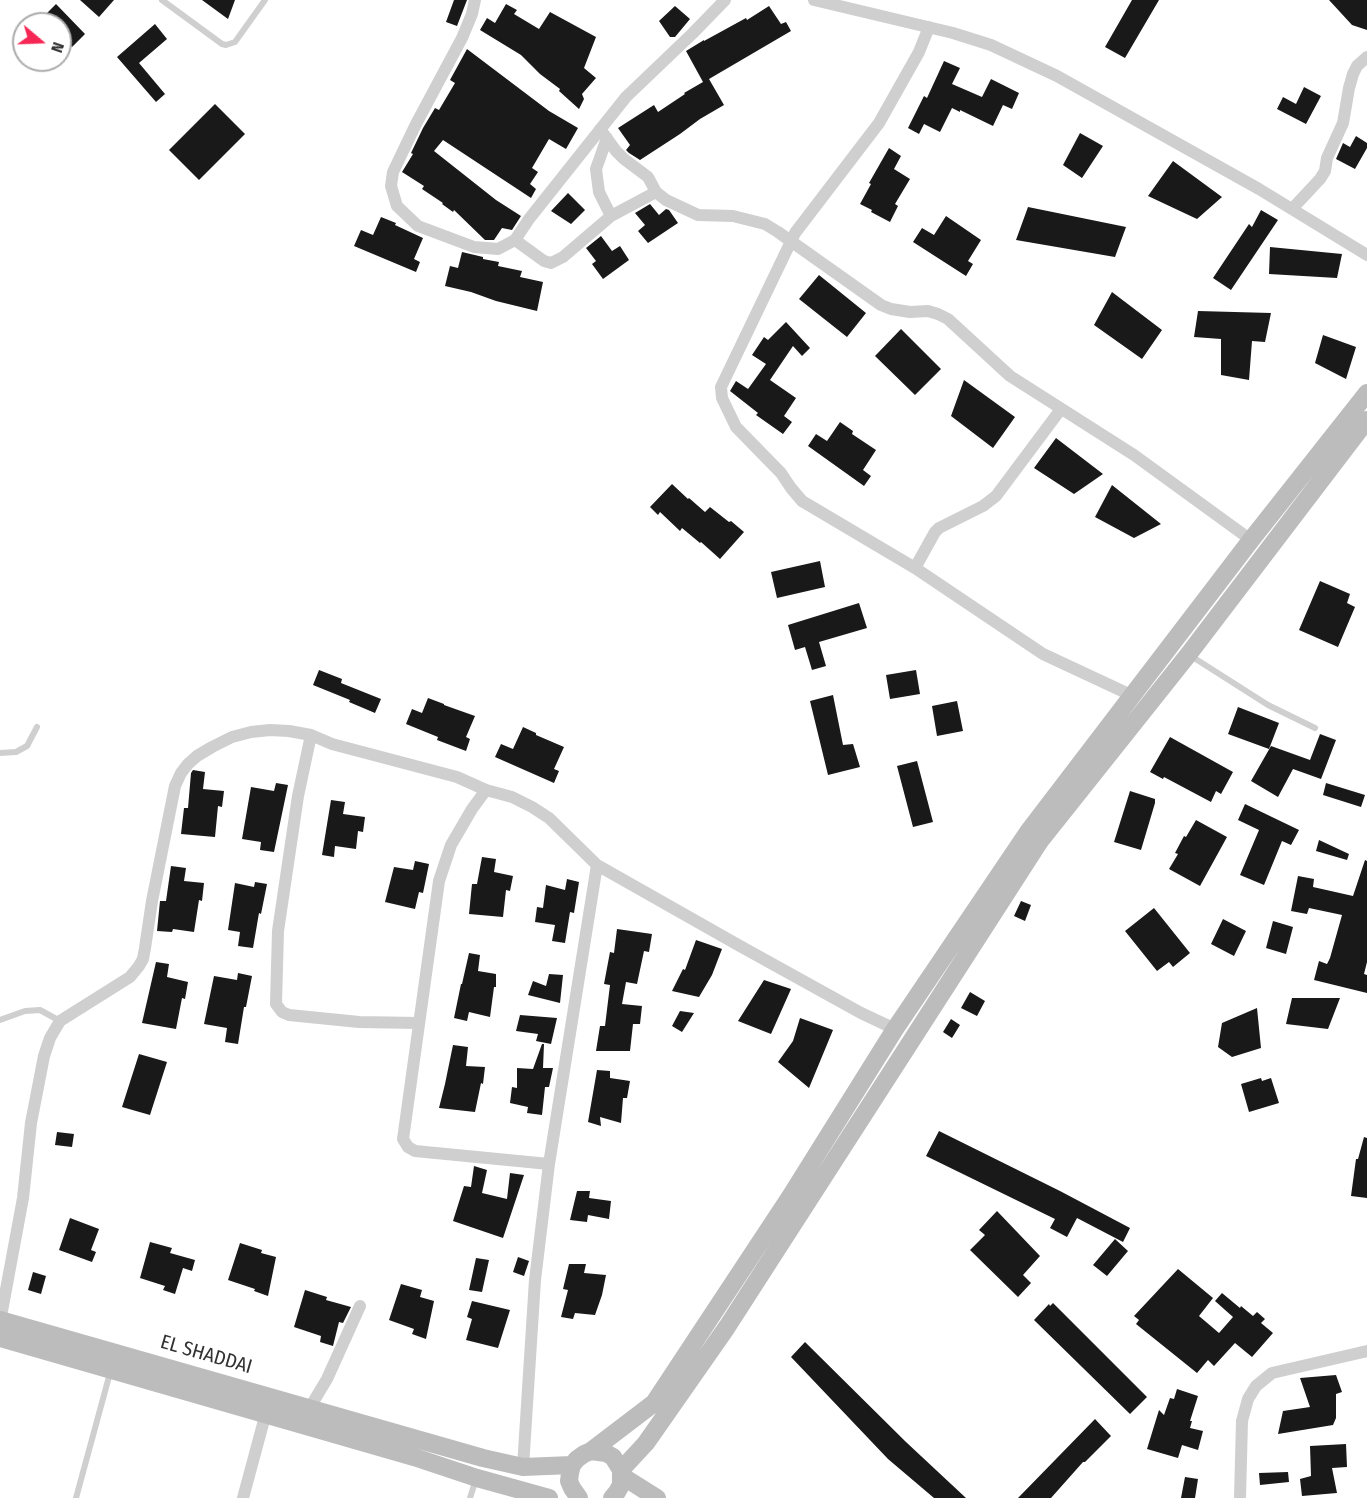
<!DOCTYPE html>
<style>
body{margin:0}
#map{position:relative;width:1367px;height:1498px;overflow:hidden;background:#fff;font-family:"Fira Sans Condensed",sans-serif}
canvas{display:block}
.north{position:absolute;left:12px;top:12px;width:60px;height:60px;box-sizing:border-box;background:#fff;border:2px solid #adadad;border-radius:50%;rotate:109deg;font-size:16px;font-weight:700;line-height:24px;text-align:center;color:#323232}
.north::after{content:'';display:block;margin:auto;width:21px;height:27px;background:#f62754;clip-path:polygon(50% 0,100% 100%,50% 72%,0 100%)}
</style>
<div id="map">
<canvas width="1367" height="1498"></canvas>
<div class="north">N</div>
</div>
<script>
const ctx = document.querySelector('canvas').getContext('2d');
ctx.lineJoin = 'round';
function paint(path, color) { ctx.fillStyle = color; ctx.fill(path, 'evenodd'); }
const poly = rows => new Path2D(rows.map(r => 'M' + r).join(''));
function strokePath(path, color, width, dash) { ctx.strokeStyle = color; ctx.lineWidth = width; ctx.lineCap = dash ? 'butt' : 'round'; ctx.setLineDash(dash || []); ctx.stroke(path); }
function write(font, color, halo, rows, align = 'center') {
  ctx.font = font + ' "Fira Sans Condensed",sans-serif'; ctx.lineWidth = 6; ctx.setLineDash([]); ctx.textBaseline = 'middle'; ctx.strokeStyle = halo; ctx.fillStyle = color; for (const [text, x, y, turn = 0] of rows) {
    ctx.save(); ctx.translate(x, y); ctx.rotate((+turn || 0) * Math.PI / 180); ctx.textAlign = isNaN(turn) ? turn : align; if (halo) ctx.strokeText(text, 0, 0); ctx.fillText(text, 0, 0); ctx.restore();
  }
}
const building = poly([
 [80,0,114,0,99,17],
 [202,0,235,0,228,19],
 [454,0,467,0,457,26,446,22],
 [1132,0,1159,0,1125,58,1105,47],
 [1329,0,1367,0,1367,30,1352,25],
 [56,4,85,34,72,47,60,34,60,24,50,24,43,17],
 [506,4,517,10,514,14,539,29,550,12,596,37,584,68,596,78,582,94,584,99,579,109,559,91,560,89,540,74,521,55,480,30,487,18,495,23],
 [675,6,690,19,675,37,670,37,659,21],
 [769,6,781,24,786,22,791,31,709,79,724,105,700,119,680,134,640,160,629,153,626,150,630,145,618,128,654,105,658,112,685,94,684,93,703,82,686,51,704,40,704,41,746,18,747,20],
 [155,24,167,39,139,63,165,94,156,102,117,57],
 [467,49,549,111,578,128,566,149,549,139,532,168,538,172,530,184,536,189,531,198,443,140,434,151,496,200,521,216,512,230,502,228,494,240,485,240,454,210,453,212,442,204,443,203,422,189,424,186,402,172,413,154,411,153,423,128,435,108,439,110,455,83,450,80],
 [944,61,960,68,952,84,982,97,991,79,1019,93,1012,109,1003,105,993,126,960,110,960,112,952,108,940,132,924,124,919,134,908,128,924,96,927,98],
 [1304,87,1321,96,1306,124,1277,109,1283,97,1296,104],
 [215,104,245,134,199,180,169,150],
 [1080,133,1103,146,1082,178,1063,165],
 [1356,136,1367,143,1367,148,1355,169,1336,159,1343,143,1350,147],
 [889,148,901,156,894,169,910,179,895,204,898,206,890,222,871,212,872,210,860,204,871,184,869,183],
 [1173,161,1222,197,1197,219,1148,196],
 [568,193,585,210,571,224,551,211],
 [650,204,659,215,666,209,669,210,678,223,648,243,638,231,645,225,635,213],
 [1028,207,1126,227,1115,257,1016,240],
 [1261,210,1278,220,1231,290,1213,278,1249,224,1252,227],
 [946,216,981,240,968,261,973,264,966,276,913,242,922,228,934,235],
 [381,217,396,223,395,225,423,238,414,259,420,262,416,272,354,246,361,230,373,235],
 [601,236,612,251,620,246,629,260,603,279,592,264,596,261,586,248],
 [1270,247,1342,254,1337,278,1269,274],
 [462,252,483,257,483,259,499,262,498,266,522,271,520,277,543,282,537,311,496,301,471,292,445,286,450,266,458,268],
 [819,275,866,313,847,337,799,299],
 [1112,292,1162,330,1142,359,1094,325],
 [1198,311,1271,313,1265,342,1252,341,1249,380,1221,375,1221,339,1194,337],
 [786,322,810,348,802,356,793,346,770,380,796,398,784,416,792,422,783,434,756,415,758,413,730,391,736,381,748,389,766,364,752,355,764,337,768,340],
 [901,329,941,369,915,395,875,356],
 [1323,335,1356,347,1346,379,1315,363],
 [964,380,1015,417,993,448,951,416],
 [840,422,853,431,852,434,876,450,863,470,871,476,864,486,808,446,816,434,827,441],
 [1056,438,1103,474,1074,494,1034,468],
 [672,484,688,499,689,498,705,512,710,507,729,522,731,521,744,532,720,559,701,542,700,543,682,528,680,531,660,512,658,515,650,507],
 [1112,485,1161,524,1134,538,1095,517],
 [820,561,825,587,777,598,771,572],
 [1320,581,1350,594,1347,603,1355,607,1338,647,1299,630],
 [859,603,867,628,819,642,826,666,812,670,805,647,795,650,788,625],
 [319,670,342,679,341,683,381,699,375,713,349,702,350,700,313,685],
 [916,670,920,694,890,699,886,675],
 [833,695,843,745,853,744,860,767,828,775,810,701],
 [428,698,444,704,444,705,475,716,466,737,470,739,466,751,437,740,438,737,406,724,412,709,422,713],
 [957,701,963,731,937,736,932,706],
 [1238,707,1279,723,1269,749,1228,734],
 [523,727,536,733,536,735,564,747,554,769,559,771,554,783,495,757,501,744,513,749],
 [1320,734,1336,740,1321,779,1293,769,1278,797,1251,781,1271,746,1310,760],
 [1170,737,1233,772,1221,794,1216,791,1211,802,1164,777,1163,779,1150,772],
 [917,761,933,822,913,827,897,766],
 [193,770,205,772,203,789,224,791,222,807,218,806,215,837,181,834,184,808,188,808,191,773],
 [276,783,288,785,274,852,260,850,261,842,242,839,251,787,274,791],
 [1326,783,1365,795,1361,807,1323,795],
 [1130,791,1155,799,1155,803,1141,850,1114,842],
 [331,800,345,802,343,814,365,817,363,832,358,831,356,849,335,846,334,857,322,855],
 [1245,804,1299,830,1291,845,1282,841,1264,885,1240,875,1259,830,1238,820],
 [1196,820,1227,837,1200,886,1169,869,1178,854,1175,853,1184,836,1186,837],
 [1319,840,1349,854,1347,860,1316,851],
 [482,857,496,859,494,872,513,876,510,891,506,890,503,917,469,914,472,884,477,884],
 [1365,860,1367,861,1367,962,1364,974,1367,975,1367,993,1314,980,1319,961,1327,964,1330,958,1342,915,1309,908,1307,914,1291,911,1298,876,1314,879,1313,887,1353,896],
 [415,861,429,864,423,893,419,892,415,909,385,902,394,867,413,870],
 [171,866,186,868,184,881,204,883,202,901,199,900,194,932,173,929,172,932,157,931,160,901,166,901],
 [567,879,579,882,574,913,570,912,565,943,552,941,555,925,535,922,537,907,543,908,546,885,565,890],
 [255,882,267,884,261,914,259,913,253,948,238,946,240,932,228,930,235,883,254,887],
 [1021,901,1031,905,1025,921,1014,916],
 [1154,908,1190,953,1173,967,1169,962,1157,971,1125,931],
 [1223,919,1246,931,1234,956,1211,944],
 [1273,921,1293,927,1286,954,1266,948],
 [617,929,652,934,649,952,644,951,637,984,626,982,622,1004,642,1006,640,1024,633,1024,630,1051,596,1051,600,1026,605,1026,610,985,604,984,610,952,614,953],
 [696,940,722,949,712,975,699,997,672,991,683,969,685,970],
 [469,953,480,955,478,971,496,974,496,987,494,987,490,1017,469,1012,467,1021,454,1018,461,984,462,984],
 [156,962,169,964,167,977,188,982,185,999,182,998,176,1029,142,1023],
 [238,973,252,976,246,1007,244,1007,238,1044,225,1042,227,1028,204,1024,214,976,237,980],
 [549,974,563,975,560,1003,528,995,533,981,546,986],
 [764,980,791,989,771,1034,738,1021],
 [970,992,985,1001,977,1016,961,1008],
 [1292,998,1340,998,1328,1029,1286,1024],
 [1257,1008,1261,1048,1232,1057,1218,1047,1222,1023],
 [680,1011,694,1013,682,1032,672,1026],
 [520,1015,557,1018,551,1044,536,1041,538,1034,516,1031],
 [800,1018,833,1030,809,1088,778,1062,793,1041],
 [951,1019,960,1025,952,1038,943,1032],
 [542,1044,544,1044,543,1068,553,1068,549,1087,545,1087,542,1115,527,1113,528,1107,510,1103,512,1087,517,1088,517,1068,533,1069],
 [453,1045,468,1047,466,1066,485,1067,483,1084,481,1083,475,1112,439,1108,445,1084],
 [139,1054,167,1062,150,1115,122,1107],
 [597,1070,610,1071,610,1078,630,1081,627,1098,623,1098,621,1123,600,1117,601,1126,588,1122],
 [1261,1078,1262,1081,1271,1078,1279,1103,1249,1112,1241,1084],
 [939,1131,1060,1191,1130,1228,1123,1242,1077,1218,1067,1237,1050,1228,1055,1219,926,1156],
 [57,1132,74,1134,72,1147,55,1145],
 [1364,1137,1367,1138,1367,1198,1351,1196,1356,1159,1358,1159],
 [474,1166,487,1170,482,1193,507,1199,510,1173,524,1175,503,1238,453,1221,464,1186,471,1187],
 [577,1191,590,1191,589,1198,611,1201,609,1219,588,1215,587,1222,570,1220],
 [997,1211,1040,1256,1023,1275,1031,1283,1018,1297,970,1250,985,1235,979,1230],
 [70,1218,99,1229,91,1250,96,1252,92,1262,59,1250],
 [1115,1239,1128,1251,1107,1276,1093,1265],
 [150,1242,172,1248,170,1253,195,1260,192,1271,183,1268,175,1294,163,1290,165,1286,140,1278],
 [240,1243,262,1250,261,1253,276,1257,268,1296,254,1291,255,1289,228,1280],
 [518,1257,529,1261,524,1276,513,1272],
 [476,1258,489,1260,482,1292,469,1290],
 [569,1264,586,1264,584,1273,606,1275,602,1295,595,1315,575,1313,573,1319,561,1317,568,1290,563,1289],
 [1178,1269,1213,1298,1199,1316,1219,1333,1233,1317,1215,1301,1222,1293,1240,1308,1241,1306,1253,1316,1257,1312,1265,1319,1261,1323,1273,1333,1252,1357,1235,1343,1214,1366,1208,1360,1197,1373,1136,1324,1139,1320,1134,1316],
 [33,1272,46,1276,41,1294,28,1290],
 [401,1284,422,1290,420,1297,434,1301,426,1339,412,1334,414,1329,389,1320],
 [305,1290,327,1297,326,1300,351,1307,343,1323,339,1322,333,1346,320,1342,321,1336,294,1327],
 [472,1301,510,1310,498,1348,466,1340,472,1319,467,1317],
 [1053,1303,1147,1397,1130,1414,1034,1320,1049,1304,1050,1306],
 [805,1342,906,1442,966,1498,934,1498,888,1459,791,1357],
 [1336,1375,1342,1392,1336,1394,1336,1418,1333,1425,1278,1434,1283,1411,1310,1407,1300,1378],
 [1177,1389,1198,1396,1190,1421,1192,1421,1190,1428,1203,1431,1198,1450,1182,1445,1178,1458,1147,1449,1159,1410,1164,1415,1170,1398,1174,1399],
 [1095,1419,1111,1436,1085,1462,1083,1462,1051,1498,1018,1498],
 [1346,1444,1347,1467,1332,1468,1337,1493,1302,1496,1300,1479,1311,1476,1310,1446],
 [1288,1472,1289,1482,1260,1485,1259,1473],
 [1185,1477,1198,1479,1195,1498,1181,1498]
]);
const lane = poly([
 [162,0,222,44,226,45,235,42,265,0],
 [1191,656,1268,705,1315,728],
 [0,753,16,752,27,746,37,727],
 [0,1020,25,1011,40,1010,60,1021],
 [76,1498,110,1373],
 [470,1498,476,1479]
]);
const street = poly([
 [475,0,472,14,462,38,416,124,393,172,391,186,397,206,418,226,474,247,498,249,515,240,529,219,626,97,693,33,725,0],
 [814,0,953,33,991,45,1057,76,1259,189,1367,255],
 [929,27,919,52,879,123,795,233,721,387,722,398,736,427,781,473,791,488,802,501,915,568,1043,654,1133,696],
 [600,129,616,151,624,159,648,177,656,192,666,200,698,215,733,216,765,224,778,232,881,305,891,309,910,312,928,311,938,314,948,319,1010,376,1134,455,1251,540],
 [607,138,596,169,599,192,611,216],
 [1292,209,1320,179,1325,171,1327,158,1343,123,1349,88,1353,74,1357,66,1367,57],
 [515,240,544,261,551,263,563,257,611,216,656,192],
 [915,568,935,532,939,528,983,506,996,496,1061,409],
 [311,735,298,796,278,931,276,1004,282,1012,289,1015,359,1022,419,1023],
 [486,790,472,809,451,845,439,881,403,1139,408,1147,415,1151,549,1164],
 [597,865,740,946,861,1013,895,1029],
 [0,1322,23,1198,31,1123,44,1056,50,1038,60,1021,130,977,139,966,143,959,145,948,152,901,175,786,181,773,188,764,197,756,212,747,232,737,251,732,270,730,289,731,311,735,332,744,457,777,486,790,512,797,532,807,549,818,597,865,549,1164,535,1280,523,1467],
 [309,1409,327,1379,360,1306],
 [243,1498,267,1409],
 [1240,1498,1242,1421,1248,1399,1256,1386,1272,1373,1367,1351]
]);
const secondary = poly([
 [0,1320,483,1458,523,1467,572,1465],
 [0,1338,414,1457,477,1478,549,1498],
 [591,1451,654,1403,790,1197,895,1029,1028,832,1251,540,1367,393],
 [621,1470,646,1443,727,1327,1040,841,1188,655,1367,420],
 [622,1476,657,1498],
 [579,1498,572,1488,569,1481,570,1473,572,1465,577,1459,584,1454,591,1451,606,1453,613,1457,621,1470,621,1485,617,1492,612,1498]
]);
const streetNames = [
 ["EL SHADDAI",206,1355,16]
];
paint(building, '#191919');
strokePath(lane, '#cfcfcf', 6);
strokePath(street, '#cfcfcf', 12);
strokePath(secondary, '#bcbcbc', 18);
write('20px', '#323232', '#fff', streetNames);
</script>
